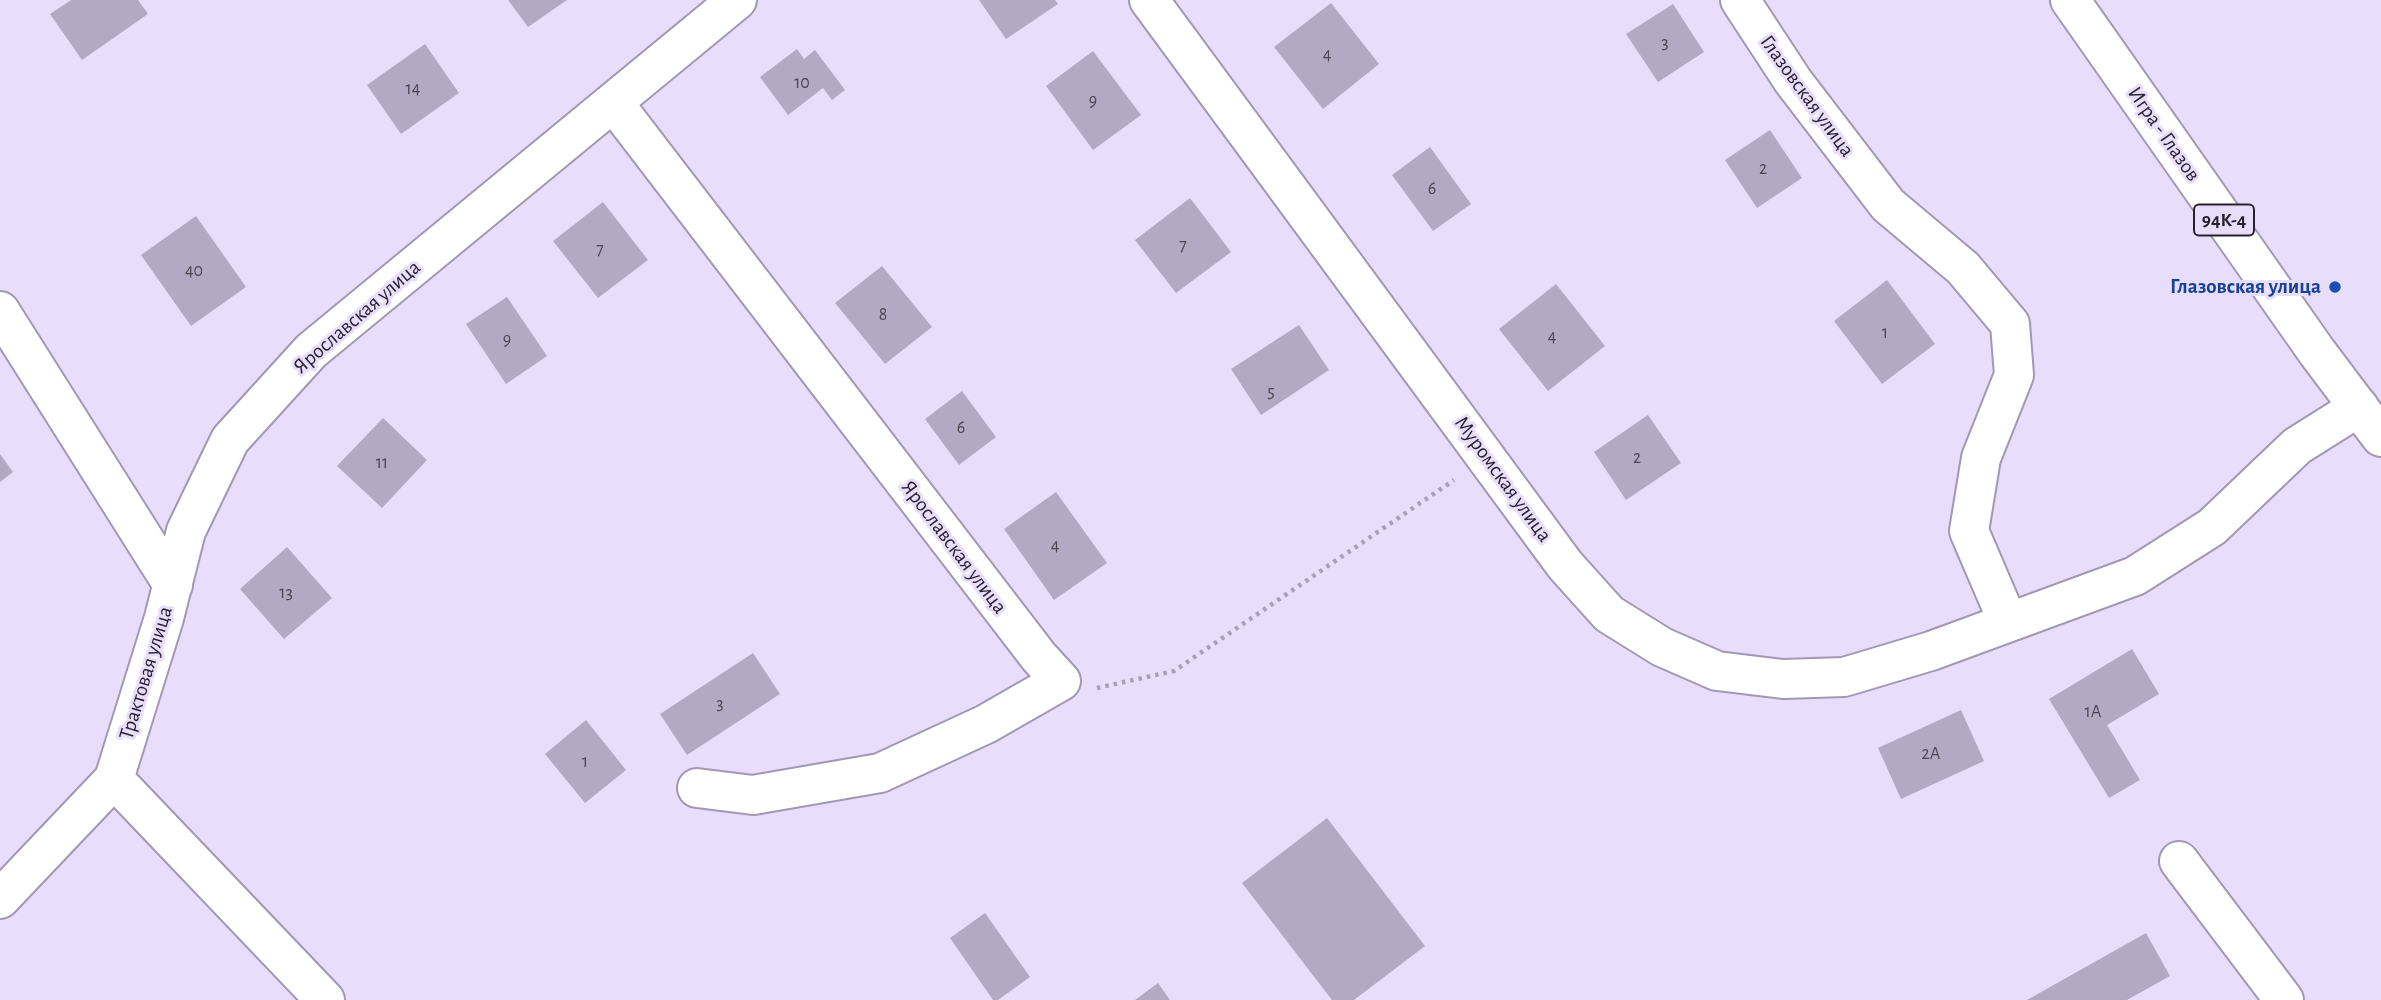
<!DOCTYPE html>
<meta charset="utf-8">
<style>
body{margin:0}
canvas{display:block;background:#e8ddfa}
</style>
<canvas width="2381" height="1000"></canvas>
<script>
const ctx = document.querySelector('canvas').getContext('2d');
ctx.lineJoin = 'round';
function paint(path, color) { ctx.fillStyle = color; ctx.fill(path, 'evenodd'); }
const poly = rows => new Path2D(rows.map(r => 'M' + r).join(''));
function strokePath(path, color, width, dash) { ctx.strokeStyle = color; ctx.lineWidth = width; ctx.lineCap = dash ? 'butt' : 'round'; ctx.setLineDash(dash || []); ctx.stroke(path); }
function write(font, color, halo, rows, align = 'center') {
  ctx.font = font + ' "Alegreya Sans",sans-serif'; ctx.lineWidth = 6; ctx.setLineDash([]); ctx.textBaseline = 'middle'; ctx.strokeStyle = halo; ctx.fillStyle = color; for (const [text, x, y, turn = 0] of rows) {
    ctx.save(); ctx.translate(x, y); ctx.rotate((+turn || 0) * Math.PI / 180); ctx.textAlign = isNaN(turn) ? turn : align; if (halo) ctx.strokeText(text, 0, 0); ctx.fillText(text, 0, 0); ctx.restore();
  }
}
const building = poly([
 [71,0,138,0,148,14,82,60,50,14],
 [508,0,567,0,528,27],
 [979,0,1055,0,1058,4,1006,39],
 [1331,3,1379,64,1323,109,1274,47],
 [1673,4,1704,52,1658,82,1626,34],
 [425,44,459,93,401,134,367,85],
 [797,49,804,59,815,50,845,90,832,100,823,88,788,115,760,77],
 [1093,51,1141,115,1093,150,1046,86],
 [1770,130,1802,178,1757,208,1725,160],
 [1430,147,1471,204,1433,231,1392,175],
 [1190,198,1231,252,1176,293,1135,240],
 [603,202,648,260,598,298,553,241],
 [196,216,246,287,191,326,141,255],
 [882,266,932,327,885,364,835,303],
 [1887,280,1935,344,1882,384,1834,321],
 [1556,284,1605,346,1548,391,1499,329],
 [507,297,547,356,506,384,466,324],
 [1299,325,1329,370,1261,415,1231,369],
 [962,391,996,437,959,465,925,419],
 [1648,415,1681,463,1626,500,1594,452],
 [383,418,427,460,382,508,337,466],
 [0,454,13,472,0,482],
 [1056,492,1107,563,1054,600,1004,529],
 [287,547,332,598,284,639,240,589],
 [2132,649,2159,694,2107,725,2140,780,2109,798,2049,699],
 [753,653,780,694,687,755,660,714],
 [1961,710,1984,761,1901,799,1878,748],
 [586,720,626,770,585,803,545,754],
 [1327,818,1425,946,1354,1000,1332,1000,1242,883],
 [985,913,1030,977,998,1000,993,1000,950,938],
 [2146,933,2170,976,2127,1000,2027,1000],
 [1158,983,1170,1000,1135,1000]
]);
const path = poly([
 [1097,688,1174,671,1454,480]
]);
const minor = poly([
 [1149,0,1565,565,1609,614,1662,647,1717,671,1783,679,1844,677,1931,651,2135,576,2212,527,2297,446,2359,407],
 [1740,0,1793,81,1888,205,1963,268,2010,324,2014,375,1981,458,1969,531,2008,622],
 [613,102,1039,657,1061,681,986,724,880,773,753,795,697,788],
 [0,311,173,585],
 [114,779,325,1000],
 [2179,861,2284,1000],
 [0,899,114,779,164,618,186,531,230,440,311,351,737,0]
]);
const major = poly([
 [2070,0,2317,352,2381,437]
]);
const markers = [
 [2335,287,7,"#1a4fb4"]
];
const numberNames = [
 ["3",1665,43],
 ["4",1327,55],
 ["10",802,83],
 ["14",413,89],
 ["9",1093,101],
 ["2",1763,169],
 ["6",1432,189],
 ["7",1183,246],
 ["7",600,250],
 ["40",194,271],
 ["8",883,315],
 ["1",1885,333],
 ["4",1552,337],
 ["9",507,340],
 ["5",1271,392],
 ["6",961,428],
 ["2",1637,458],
 ["11",382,463],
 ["4",1055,546],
 ["13",286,593],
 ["3",720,704],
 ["1А",2093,712],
 ["2А",1931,754],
 ["1",585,762]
];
const shields = [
 [2224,220,60]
];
const shieldNames = [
 ["94К-4",2224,220]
];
const streetNames = [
 ["Глазовская улица",1807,96,54],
 ["Игра - Глазов",2164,134,55],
 ["Ярославская улица",357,317,-41],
 ["Муромская улица",1503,479,54],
 ["Ярославская улица",954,547,53],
 ["Трактовая улица",146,673,-73]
];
const transitNames = [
 ["Глазовская улица",2321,287]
];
paint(building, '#b4a9c5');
strokePath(minor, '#a398b4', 42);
strokePath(major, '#a398b4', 42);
strokePath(path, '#a8a0b7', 4.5, [3.5, 5]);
strokePath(minor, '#fff', 38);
strokePath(major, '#fff', 38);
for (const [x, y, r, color] of markers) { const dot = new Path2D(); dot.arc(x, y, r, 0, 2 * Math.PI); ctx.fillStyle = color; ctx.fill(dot); strokePath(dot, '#e8ddfa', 2.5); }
write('18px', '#4a4453', null, numberNames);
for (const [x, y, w] of shields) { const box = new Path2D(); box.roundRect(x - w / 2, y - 15.5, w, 31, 5); ctx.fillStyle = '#e8ddfa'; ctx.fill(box); strokePath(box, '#26222d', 2); }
write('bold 19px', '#26222d', null, shieldNames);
write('21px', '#26222d', '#e8ddfa', streetNames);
write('bold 21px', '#164399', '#e8ddfa', transitNames, 'right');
</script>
